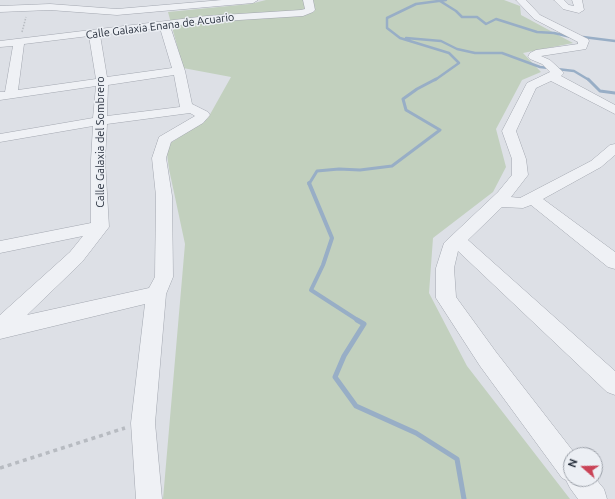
<!DOCTYPE html>
<style>
body{margin:0}
#map{position:relative;width:615px;height:499px;overflow:hidden;background:#dde0e6;font-family:Ubuntu,sans-serif}
canvas{display:block}
.north{position:absolute;left:563px;top:447px;width:40px;height:40px;box-sizing:border-box;background:#eceff4;border:1px solid #9da2aa;border-radius:50%;rotate:290deg;font-size:11px;font-weight:700;line-height:16px;text-align:center;color:#272f3c}
.north::after{content:'';display:block;margin:auto;width:14px;height:18px;background:#ca4357;clip-path:polygon(50% 0,100% 100%,50% 72%,0 100%)}
</style>
<div id="map">
<canvas width="615" height="499"></canvas>
<div class="north">N</div>
</div>
<script>
const ctx = document.querySelector('canvas').getContext('2d');
ctx.lineJoin = 'round';
function paint(path, color) { ctx.fillStyle = color; ctx.fill(path, 'evenodd'); }
const poly = rows => new Path2D(rows.map(r => 'M' + r).join(''));
function strokePath(path, color, width, dash) { ctx.strokeStyle = color; ctx.lineWidth = width; ctx.lineCap = dash ? 'butt' : 'round'; ctx.setLineDash(dash || []); ctx.stroke(path); }
function write(font, color, halo, rows, align = 'center') {
  ctx.font = font + ' Ubuntu,sans-serif'; ctx.lineWidth = 3; ctx.setLineDash([]); ctx.textBaseline = 'middle'; ctx.strokeStyle = halo; ctx.fillStyle = color; for (const [text, x, y, turn = 0] of rows) {
    ctx.save(); ctx.translate(x, y); ctx.rotate((+turn || 0) * Math.PI / 180); ctx.textAlign = isNaN(turn) ? turn : align; if (halo) ctx.strokeText(text, 0, 0); ctx.fillText(text, 0, 0); ctx.restore();
  }
}
const green = poly([
 [266,0,504,0,520,6,521,15,573,43,523,53,541,72,522,80,496,129,506,167,493,192,433,238,429,293,467,366,570,499,163,499,185,244,169,169,166,146,208,118,231,77,183,68,168,12,250,4]
]);
const streamFar3 = poly([
 [440,1,456,11,462,17,477,17,486,24,496,19,537,32,554,33,571,37],
 [583,37,615,41],
 [406,38,441,41,457,49,475,53,502,53,540,67,574,71,589,80],
 [435,80,459,63,449,53,400,38,387,28,387,18,416,4,446,0]
]);
const streamFar2 = poly([
 [588,79,600,91,615,93],
 [309,184,317,171,339,169,360,170,392,166,440,130,406,110,403,99,417,89,436,79]
]);
const streamFar1 = poly([
 [309,183,332,238,323,265,311,290,359,321]
]);
const stream = poly([
 [357,320,364,324,344,356,335,377,356,406,416,433,457,459,464,499]
]);
const pathFar1 = poly([
 [22,32,26,17]
]);
const path = poly([
 [0,468,125,428]
]);
const minor = poly([
 [222,0,258,0,253,3,117,15,50,10,0,12,0,6,50,4,117,9,222,0],
 [303,0,313,0,315,10,313,12,303,16,207,22,170,26,185,71,192,104,208,112,210,115,203,123,171,142,166,158,172,196,173,277,166,294,155,423,162,499,136,499,131,423,145,304,0,339,0,315,70,252,83,236,0,253,0,241,91,223,91,160,93,126,0,142,0,134,93,118,96,86,0,100,0,92,5,92,13,46,0,47,0,41,207,16,301,10,305,9,303,0],
 [160,28,172,68,107,77,100,35,160,28],
 [89,36,96,79,18,90,24,44,89,36],
 [174,75,180,107,107,116,108,85,174,75],
 [190,113,195,116,159,137,152,158,156,196,155,277,149,288,27,315,82,262,109,227,105,160,107,124,190,113],
 [516,0,526,0,540,15,588,39,589,41,586,49,541,56,550,60,562,71,564,73,561,76,615,105,615,114,551,81,536,88,516,131,526,159,528,175,511,197,520,198,591,161,610,145,615,144,615,155,601,167,543,199,615,252,615,269,608,267,531,205,523,208,502,207,468,240,615,371,615,395,607,392,458,251,454,268,456,297,496,352,576,455,571,455,571,479,595,478,604,489,607,499,578,499,570,488,566,480,562,478,480,366,436,298,436,268,444,243,498,192,512,175,512,159,502,131,527,83,550,72,542,64,530,59,528,57,530,53,536,50,578,44,578,42,534,19,516,0],
 [554,0,564,0,569,5,574,6,572,0,582,0,584,10,579,13,563,9,554,0]
]);
const farStreetnames = [
 ["Calle Galaxia Enana de Acuario",160,26,-7],
 ["Calle Galaxia del Sombrero",100,142,-90]
];
paint(green, '#c2d0be');
strokePath(streamFar3, '#98aec6', 2.5);
strokePath(streamFar2, '#98aec6', 3);
strokePath(streamFar1, '#98aec6', 4);
strokePath(stream, '#98aec6', 5);
strokePath(minor, '#a3a7b0', 1);
strokePath(pathFar1, '#b7bbc1', 1.5, [1.5, 1.5]);
strokePath(path, '#b7bbc1', 3.5, [4, 4]);
paint(minor, '#eff1f5');
write('11px', '#272f3c', '#eceff4', farStreetnames);
</script>
